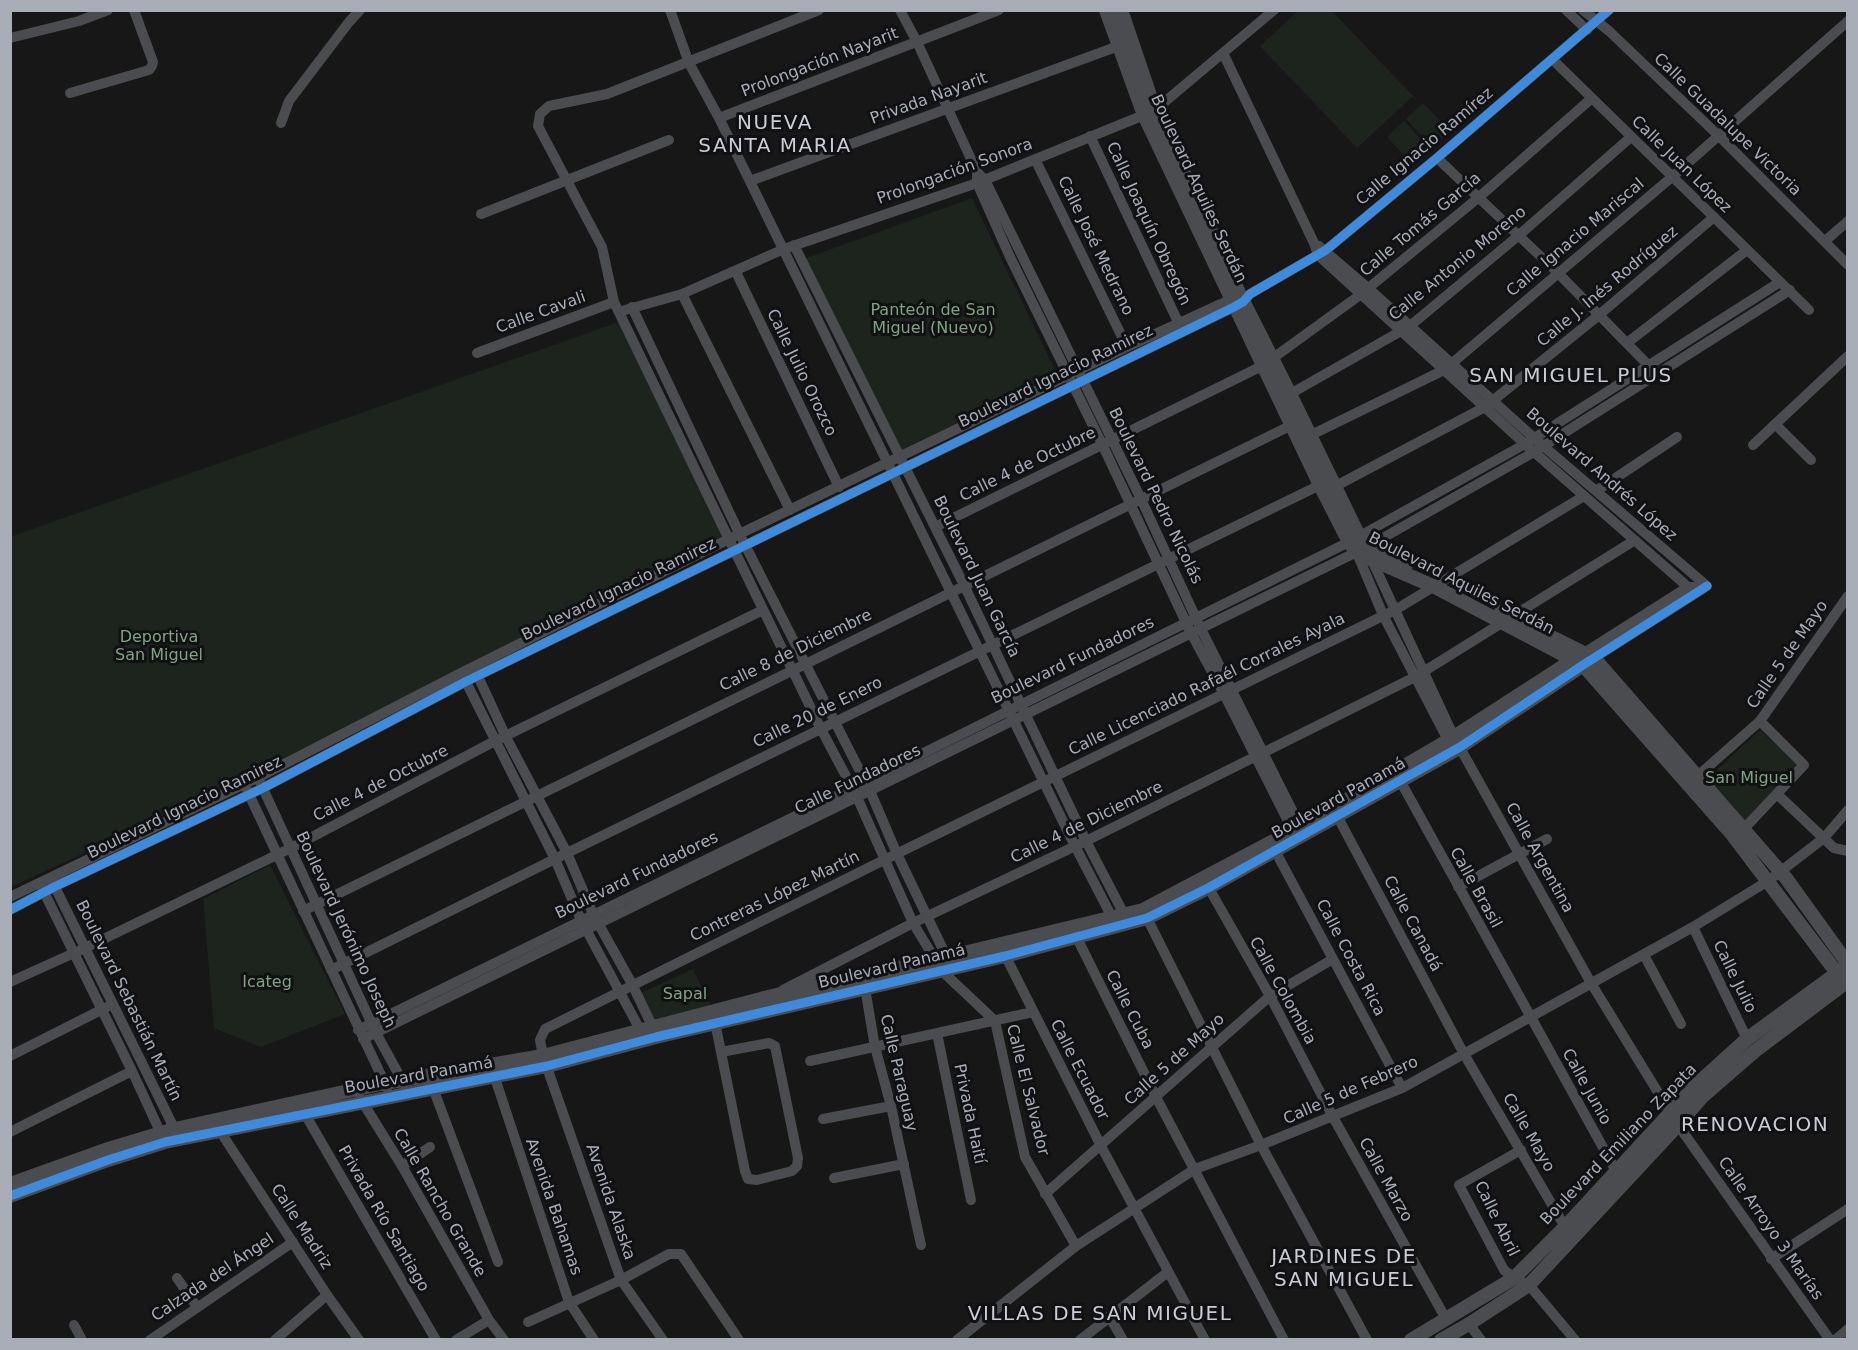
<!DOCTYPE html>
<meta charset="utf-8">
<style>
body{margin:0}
#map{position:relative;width:1858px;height:1350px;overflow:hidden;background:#171717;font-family:"DejaVu Sans",sans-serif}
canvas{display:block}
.frame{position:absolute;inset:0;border:12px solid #a8adb8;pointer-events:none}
</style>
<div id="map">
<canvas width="1858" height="1350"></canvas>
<div class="frame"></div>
</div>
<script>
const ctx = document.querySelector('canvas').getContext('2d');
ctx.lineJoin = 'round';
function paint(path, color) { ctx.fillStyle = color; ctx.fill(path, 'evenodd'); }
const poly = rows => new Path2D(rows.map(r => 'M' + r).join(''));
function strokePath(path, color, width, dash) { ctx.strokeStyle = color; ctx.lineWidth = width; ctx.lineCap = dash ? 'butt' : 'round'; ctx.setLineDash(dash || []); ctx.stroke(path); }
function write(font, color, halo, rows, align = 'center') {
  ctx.font = font + ' "DejaVu Sans",sans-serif'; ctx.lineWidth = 6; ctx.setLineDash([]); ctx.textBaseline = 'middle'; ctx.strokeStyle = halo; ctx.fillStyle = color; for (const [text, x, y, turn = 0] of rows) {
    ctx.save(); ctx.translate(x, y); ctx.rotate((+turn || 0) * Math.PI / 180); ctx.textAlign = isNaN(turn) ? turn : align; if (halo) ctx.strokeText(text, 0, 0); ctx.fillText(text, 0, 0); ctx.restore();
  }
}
const green = poly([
 [1299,10,1332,11,1413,96,1357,148,1260,46],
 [1423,103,1450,131,1433,147,1406,119],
 [1404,121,1430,149,1413,165,1387,137],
 [972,198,1058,376,902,454,804,259],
 [619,322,727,539,241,780,11,887,10,537],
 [1760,730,1799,765,1744,824,1706,780],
 [270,865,345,1014,261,1047,214,1028,203,899],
 [693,969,712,1009,656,1023,641,993]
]);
const minor = poly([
 [670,10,689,63,719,118,1075,846,1115,923],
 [819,10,607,94,549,106,540,114,538,126,602,247,614,302,821,729,857,797,913,923,942,971,995,1021,1025,1157,1076,1246],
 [900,10,917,42,977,172,977,183,1010,257,1103,446,1191,633,1224,694,1296,837],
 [1566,10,1587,30],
 [1583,10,1609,31,1719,136,1848,265],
 [10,38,79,21,108,10],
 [1224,55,1314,243,1318,255,1525,444,1688,587],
 [1552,59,1809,310],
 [70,93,149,70,152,66,153,62,134,10],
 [719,118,999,10],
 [281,123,289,101,349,22,360,10],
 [1090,136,1179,324],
 [1437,158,1558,273,1653,370],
 [1035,159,1127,347],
 [977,172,985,180,1141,499,1201,629,1303,832],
 [750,181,1124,44],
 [481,214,669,140],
 [1825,241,1848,221],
 [794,245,964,585,1086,841,1127,920],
 [1319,246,1368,288,1534,438,1707,586],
 [736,272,839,487],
 [682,294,790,510],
 [632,307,740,535,870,791,897,854,950,964],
 [625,310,682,294,784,249,977,183,1144,115,1155,110,1274,10],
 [1627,343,1747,250],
 [477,353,614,302],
 [1290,394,1410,326,1518,236,1631,137],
 [1775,424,1811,460],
 [1303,439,1444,370,1672,177,1848,21],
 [1753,445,1848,356],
 [1334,487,1485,407,1599,315,1714,217],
 [1596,491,1677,437],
 [935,527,1262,366,1360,295,1478,198,1592,98],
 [1357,553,1383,615,1451,746],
 [1370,556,1454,737,1591,983,1678,1125,1830,1340],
 [1584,653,1688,587,1694,587],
 [1594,658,1704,588],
 [476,672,506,737,567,853,593,914,632,984,656,1034],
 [463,676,555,859,581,920,644,1037],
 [1397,775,1616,1171],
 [1692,781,1760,721,1848,596],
 [260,782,376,1033,404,1084],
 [247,790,387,1088],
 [1778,795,1834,848,1848,851],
 [1334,810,1464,1054,1565,1227],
 [1740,833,1804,765,1760,721],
 [1272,845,1402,1088],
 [52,881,178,1136],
 [1206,883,1270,996,1333,1117,1446,1319],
 [1458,887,1547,839],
 [42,888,132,1071,163,1138],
 [10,897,259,777,461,673,729,539,1127,347,1238,296],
 [10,910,54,887,263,788,467,681,1234,307,1243,302,1250,294,1326,250,1437,158,1609,10],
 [303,911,1296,423],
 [1144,912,1261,1145,1367,1340],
 [1693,927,1747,1039],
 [1074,932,1156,1097,1284,1340],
 [1003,951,1101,1146,1205,1340],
 [1644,955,1681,1024],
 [331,970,567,853,1320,485],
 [10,982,85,948,291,848,495,741,763,610],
 [865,988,875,1047,891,1106,921,1245],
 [783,990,913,923,1086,841,1415,677,1635,540],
 [714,1017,721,1052,745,1171,748,1179,757,1180,792,1171,797,1166,798,1158,775,1046,769,1043,721,1052],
 [358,1030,865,782,1349,542,1525,444,1780,282],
 [937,1033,971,1200],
 [363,1039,1367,547,1534,452,1790,290],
 [10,1056,107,1007],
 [810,1061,1033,1012],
 [492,1069,569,1302,594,1340],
 [433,1088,498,1262],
 [360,1098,402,1166,489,1320,504,1340],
 [302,1109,436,1340],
 [823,1119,891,1106],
 [216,1125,327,1295,359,1340],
 [10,1132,132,1071],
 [1521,1150,1459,1185,1504,1270,1514,1278,1529,1285,1575,1340],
 [402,1166,430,1147],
 [834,1178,904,1164],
 [1045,1194,1270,996,1333,959],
 [1771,1259,1848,1209],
 [177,1278,197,1307],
 [1109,1316,1123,1340],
 [528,1322,621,1280,669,1254,681,1254,739,1340],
 [1469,1324,1481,1340],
 [74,1325,82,1340],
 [150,1340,293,1242],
 [275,1340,327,1295],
 [456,1340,489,1320],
 [663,1340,621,1280,543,1056,540,1040,545,1029,884,860,1395,610,1584,496],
 [957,1340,1076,1246,1195,1169,1261,1145,1402,1088,1693,927,1768,881,1824,838,1848,810],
 [1080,1340,1168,1272],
 [1835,1340,1848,1329]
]);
const tertiary = poly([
 [1106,10,1144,115,1320,485,1349,542,1357,553,1435,587,1583,665,1731,833,1837,973,1848,984],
 [1121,10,1155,110,1240,295,1290,394,1359,536,1367,547,1406,565],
 [1501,612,1594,658,1786,878,1848,964],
 [10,1184,105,1150,175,1129,385,1083,543,1056,772,996,947,957,1143,910,1300,827,1454,737,1584,653],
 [10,1196,108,1160,165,1142,547,1066,656,1037,1005,956,1147,918,1208,888,1454,751,1594,658],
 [1411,1340,1514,1278,1565,1227,1696,1085,1747,1039,1844,968],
 [1441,1340,1469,1324,1529,1285,1678,1125,1702,1097,1755,1051,1848,981]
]);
const cycleway = poly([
 [10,910,54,887,263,788,467,681,1234,307,1243,302,1250,294,1326,250,1437,158,1609,10],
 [10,1196,108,1160,165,1142,547,1066,656,1037,1005,956,1147,918,1208,888,1460,747,1583,665,1707,586]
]);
const streetNames = [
 ["Prolongación Nayarit",820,63,-21],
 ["Privada Nayarit",929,99,-20],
 ["Calle Guadalupe Victoria",1727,125,44],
 ["Calle Ignacio Ramírez",1425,147,-40],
 ["Calle Juan López",1681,165,44],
 ["Prolongación Sonora",955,172,-20],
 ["Boulevard Aquiles Serdán",1198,189,65],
 ["Calle Joaquín Obregón",1148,224,65],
 ["Calle Tomás García",1421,225,-40],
 ["Calle Ignacio Mariscal",1576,238,-40],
 ["Calle José Medrano",1095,246,64],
 ["Calle Antonio Moreno",1458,264,-39],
 ["Calle J. Inés Rodríguez",1608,287,-40],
 ["Calle Cavali",541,313,-20],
 ["Calle Julio Orozco",801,373,64],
 ["Boulevard Ignacio Ramirez",1056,377,-26],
 ["Calle 4 de Octubre",1028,465,-26],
 ["Boulevard Andrés López",1601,475,41],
 ["Boulevard Pedro Nicolás",1155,496,64],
 ["Boulevard Juan García",976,577,64],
 ["Boulevard Aquiles Serdán",1461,584,27],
 ["Boulevard Ignacio Ramirez",619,590,-26],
 ["Calle 8 de Diciembre",796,651,-26],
 ["Calle 5 de Mayo",1788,655,-55],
 ["Boulevard Fundadores",1073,661,-26],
 ["Calle Licenciado Rafaél Corrales Ayala",1207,685,-26],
 ["Calle 20 de Enero",818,713,-26],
 ["Calle Fundadores",858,780,-26],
 ["Calle 4 de Octubre",381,784,-27],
 ["Boulevard Panamá",1339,799,-29],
 ["Boulevard Ignacio Ramirez",185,808,-26],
 ["Calle 4 de Diciembre",1087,823,-26],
 ["Calle Argentina",1539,858,61],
 ["Boulevard Fundadores",637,876,-26],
 ["Calle Brasil",1475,888,61],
 ["Contreras López Martín",775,897,-26],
 ["Calle Canadá",1412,924,62],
 ["Boulevard Jerónimo Joseph",345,930,65],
 ["Calle Costa Rica",1350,958,62],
 ["Boulevard Panamá",892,967,-13],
 ["Calle Julio",1734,977,64],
 ["Calle Colombia",1282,991,61],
 ["Boulevard Sebastián Martín",128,1001,64],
 ["Calle Cuba",1129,1010,63],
 ["Calle 5 de Mayo",1175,1060,-42],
 ["Calle Ecuador",1079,1070,63],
 ["Calle Paraguay",898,1073,77],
 ["Boulevard Panamá",419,1076,-10],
 ["Calle Junio",1586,1087,61],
 ["Calle El Salvador",1027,1090,76],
 ["Calle 5 de Febrero",1351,1091,-24],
 ["Privada Haití",969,1114,78],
 ["Calle Mayo",1528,1133,60],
 ["Boulevard Emiliano Zapata",1619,1145,-46],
 ["Calle Marzo",1385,1180,61],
 ["Avenida Alaska",610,1202,71],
 ["Calle Rancho Grande",439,1203,60],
 ["Avenida Bahamas",553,1207,71],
 ["Privada Río Santiago",383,1219,60],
 ["Calle Abril",1496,1219,64],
 ["Calle Madriz",301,1227,57],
 ["Calle Arroyo 3 Marías",1770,1229,55],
 ["Calzada del Ángel",213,1278,-34]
];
const parkNames = [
 ["Panteón de San",933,311],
 ["Miguel (Nuevo)",933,329],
 ["Deportiva",159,638],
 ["San Miguel",159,656],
 ["San Miguel",1749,779],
 ["Icateg",267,983],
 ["Sapal",685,995]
];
const quarterNames = [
 ["NUEVA",775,124],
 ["SANTA MARIA",775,147],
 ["SAN MIGUEL PLUS",1571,377],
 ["RENOVACION",1755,1126],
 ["JARDINES DE",1344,1258],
 ["SAN MIGUEL",1344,1281],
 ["VILLAS DE SAN MIGUEL",1100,1315]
];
paint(green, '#1d241e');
strokePath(minor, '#4b4c50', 10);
strokePath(tertiary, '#4b4c50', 14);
strokePath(cycleway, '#408adc', 9);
write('16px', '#a8adb8', '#111113', streetNames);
write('16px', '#7fa381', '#111113', parkNames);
ctx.letterSpacing = '1.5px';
write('20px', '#c9ccd4', '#111113', quarterNames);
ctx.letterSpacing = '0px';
</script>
